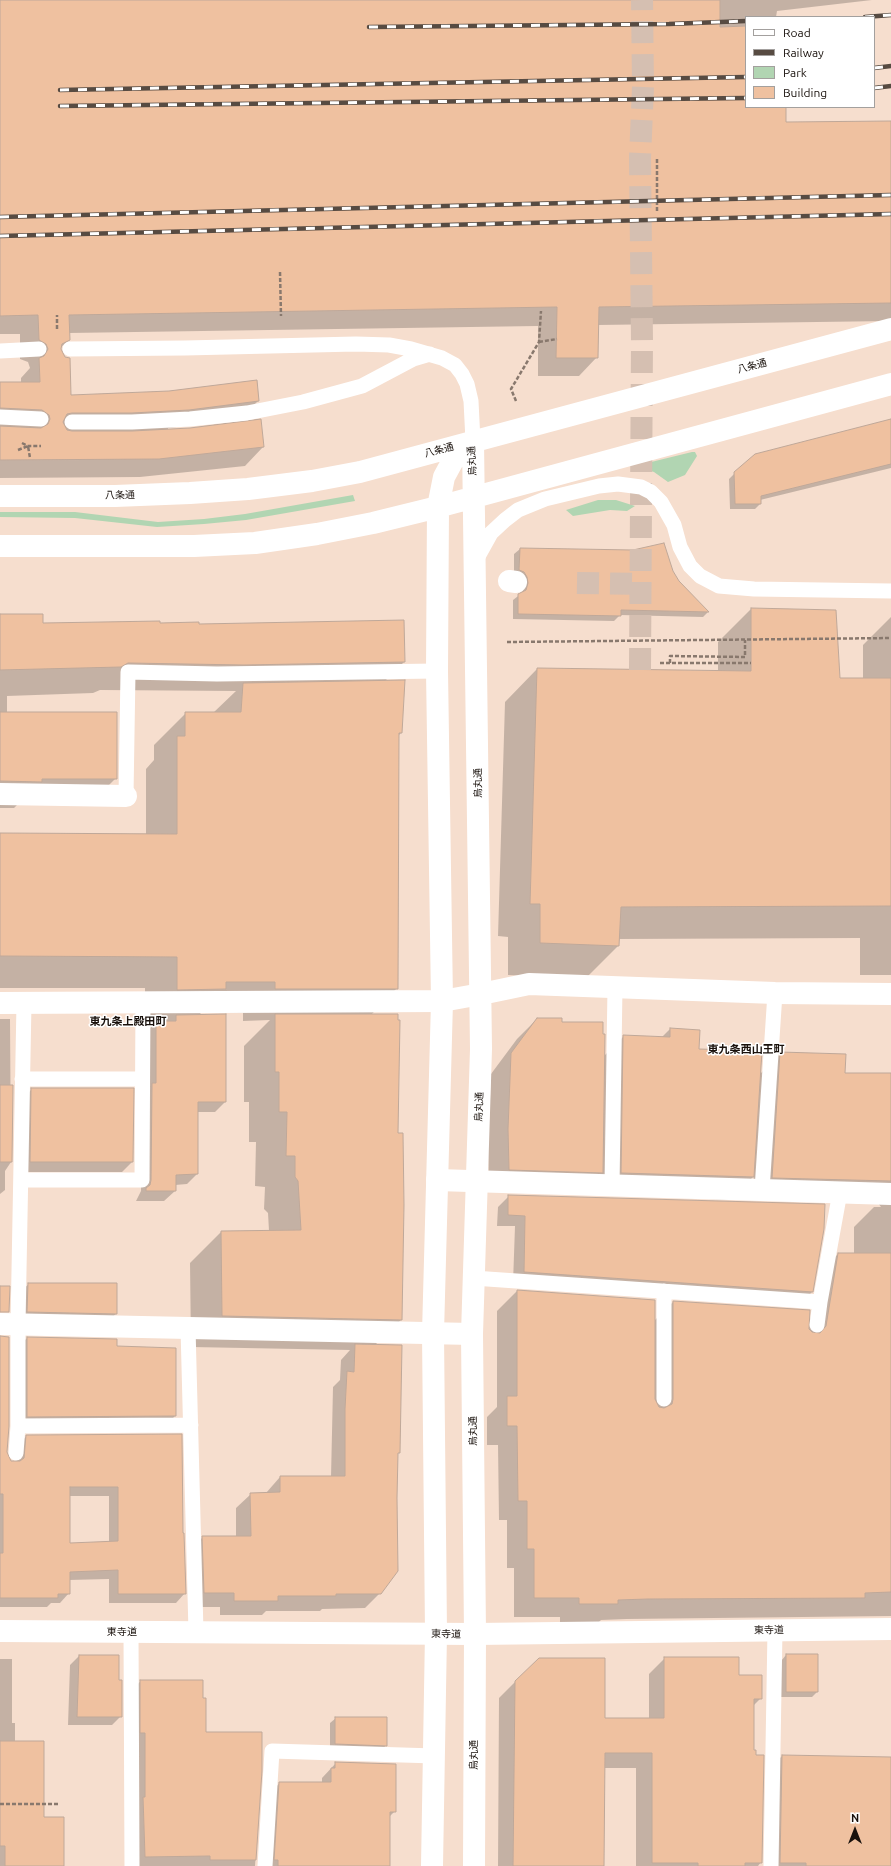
<!DOCTYPE html>
<meta charset="utf-8">
<style>
body{margin:0}
#map{position:relative;width:891px;height:1866px;overflow:hidden;background:#f6dece;font-family:Ubuntu,sans-serif}
canvas{display:block}
.legend{position:absolute;left:745px;top:16px;width:130px;height:92px;box-sizing:border-box;background:#fff;border:1px solid #a3a09e;margin:0;padding:5px 7px;list-style:none;font-size:12px;color:#19110c}
.legend li{display:flex;align-items:center;gap:8px;height:20px}
.legend b{width:20px;border:1px solid #a3a09e}
.north{position:absolute;left:835px;top:1810px;width:40px;height:40px;-webkit-text-stroke:3px #fff;paint-order:stroke;rotate:0deg;font-size:11px;font-weight:700;line-height:16px;text-align:center;color:#19110c}
.north::after{content:'';display:block;margin:auto;width:14px;height:18px;background:#19110c;clip-path:polygon(50% 0,100% 100%,50% 72%,0 100%)}
</style>
<div id="map">
<canvas width="891" height="1866"></canvas>
<ul class="legend">
<li><b style="height:5px;background:#fff"></b>Road</li>
<li><b style="height:5px;background:#574b42"></b>Railway</li>
<li><b style="height:11px;background:#b1d5b2"></b>Park</li>
<li><b style="height:11px;background:#efc1a0"></b>Building</li>
</ul>
<div class="north">N</div>
</div>
<script>
const ctx = document.querySelector('canvas').getContext('2d');
ctx.lineJoin = 'round';
function paint(path, color) { ctx.fillStyle = color; ctx.fill(path, 'evenodd'); }
const poly = rows => new Path2D(rows.map(r => 'M' + r).join(''));
function strokePath(path, color, width, dash) { ctx.strokeStyle = color; ctx.lineWidth = width; ctx.lineCap = dash ? 'butt' : 'round'; ctx.setLineDash(dash || []); ctx.stroke(path); }
function write(font, color, halo, rows, align = 'center') {
  ctx.font = font + ' Ubuntu,"Noto Sans JP",sans-serif'; ctx.lineWidth = 3; ctx.setLineDash([]); ctx.textBaseline = 'middle'; ctx.strokeStyle = halo; ctx.fillStyle = color; for (const [text, x, y, turn = 0] of rows) {
    ctx.save(); ctx.translate(x, y); ctx.rotate((+turn || 0) * Math.PI / 180); ctx.textAlign = isNaN(turn) ? turn : align; if (halo) ctx.strokeText(text, 0, 0); ctx.fillText(text, 0, 0); ctx.restore();
  }
}
const green = poly([
 [692,452,695,452,697,456,685,475,668,482,654,472,639,467,639,465],
 [353,495,355,501,246,520,204,524,157,527,75,518,0,517,0,512,75,512,158,522,204,519,245,514],
 [598,500,616,500,635,506,627,511,610,510,573,516,566,510]
]);
const shadow = poly([
 [0,0,872,0,777,11,776,17,746,17,746,107,785,107,785,123,891,122,891,321,598,325,597,357,579,376,538,376,538,326,69,333,69,340,60,348,70,396,258,401,239,420,168,428,168,430,263,447,245,466,140,477,0,478,0,383,21,383,21,378,30,368,28,362,20,359,20,334,0,334],
 [891,420,891,468,760,500,760,504,755,509,730,509,729,479,735,473],
 [520,549,633,551,672,571,678,581,708,612,703,617,620,615,614,621,513,619,513,600,522,593,523,590,514,576,514,554],
 [751,609,839,679,863,679,863,645,891,617,891,975,860,975,860,938,619,939,618,946,585,979,508,975,508,937,498,936,505,702,537,669,718,672,718,642],
 [0,615,42,624,198,625,403,621,404,662,384,682,401,733,398,736,397,988,371,1015,397,1134,401,1320,375,1345,399,1452,397,1455,380,1593,365,1608,322,1609,320,1611,266,1611,262,1615,220,1615,220,1607,190,1607,188,1552,203,1537,236,1537,236,1508,251,1494,266,1493,280,1477,331,1477,333,1387,340,1380,341,1360,350,1350,191,1347,190,1263,221,1232,269,1231,268,1213,264,1209,265,1187,255,1186,256,1142,249,1142,249,1102,244,1102,244,1046,270,1020,243,1021,243,1013,201,1013,198,1016,225,1102,215,1112,197,1112,197,1174,187,1184,175,1185,175,1191,164,1201,136,1201,141,1191,142,1094,146,1032,157,1021,145,1021,145,988,0,988,0,834,146,834,146,769,154,760,154,745,186,713,213,713,236,691,100,690,93,693,7,696,7,713,116,778,89,805,17,805,14,808,0,808],
 [0,1019,10,1019,11,1162,5,1171,5,1190,0,1194],
 [537,1019,561,1024,604,1056,624,1036,662,1037,670,1029,698,1050,760,1074,781,1053,844,1074,891,1074,891,1616,627,1619,601,1620,597,1624,560,1624,560,1617,514,1617,514,1568,507,1568,507,1520,499,1520,498,1445,487,1445,487,1417,497,1407,497,1311,517,1291,654,1321,673,1302,809,1329,818,1274,838,1254,854,1254,854,1227,874,1207,881,1207,878,1203,752,1197,754,1176,730,1200,489,1189,488,1149,491,1074,517,1039],
 [32,1089,132,1162,122,1172,20,1172,21,1100],
 [509,1196,823,1228,812,1292,801,1303,513,1283,515,1226,497,1226,498,1207],
 [29,1284,116,1314,110,1319,22,1317,23,1289],
 [0,1337,6,1453,10,1461,15,1462,17,1445,27,1436,181,1435,182,1534,185,1593,176,1603,109,1603,109,1579,69,1580,69,1593,60,1603,51,1603,47,1607,0,1607],
 [69,1496,109,1496,109,1542,69,1544],
 [27,1338,116,1347,175,1416,168,1423,20,1423,20,1345],
 [786,1655,817,1692,812,1697,781,1697,781,1661],
 [79,1656,118,1656,118,1681,121,1716,112,1725,68,1725,70,1665],
 [665,1658,738,1676,761,1698,753,1706,753,1751,761,1862,758,1866,636,1866,636,1768,604,1768,603,1866,498,1866,499,1698,516,1681,604,1719,649,1719,649,1674],
 [0,1659,12,1659,12,1723,15,1723,15,1742,63,1866,0,1866],
 [141,1681,202,1699,205,1733,261,1771,255,1866,136,1866,131,1690],
 [336,1718,386,1745,381,1751,330,1749,330,1723],
 [782,1756,891,1758,891,1866,765,1866,766,1772],
 [336,1763,395,1811,389,1817,389,1866,266,1866,270,1792,280,1783,322,1783,322,1778]
]);
const building = poly([
 [0,0,720,0,720,27,746,26,746,107,786,107,786,122,891,121,891,303,599,307,598,358,556,358,557,307,69,315,70,340,62,344,61,349,65,357,70,358,71,395,169,391,257,380,259,401,189,410,132,413,72,413,67,414,63,422,67,430,72,431,132,431,190,428,261,419,264,447,159,459,0,460,0,426,41,428,48,424,50,419,49,415,42,410,0,408,0,382,40,382,39,358,44,356,48,349,46,344,39,340,38,315,0,316,0,0],
 [891,419,891,464,761,496,761,504,735,504,734,472,755,454,891,419],
 [664,543,673,571,679,581,709,612,621,610,621,616,518,614,518,594,526,590,528,583,527,577,524,572,519,570,520,548,633,550,664,543],
 [751,608,836,610,840,678,891,678,891,906,621,907,619,946,540,943,540,904,530,904,537,668,751,671,751,608],
 [0,614,43,614,43,623,160,621,160,623,199,622,199,624,404,620,405,662,244,665,128,663,121,667,0,670,0,614],
 [405,680,402,733,399,733,398,989,275,989,275,982,226,982,226,989,177,990,177,957,0,956,0,833,177,834,177,736,185,736,185,712,241,712,243,683,405,680],
 [0,712,117,712,117,779,42,779,42,782,0,781,0,712],
 [226,1014,226,1102,198,1102,198,1174,176,1175,176,1191,146,1191,146,1188,150,1185,151,1180,152,1083,156,1083,156,1021,176,1021,176,1015,226,1014],
 [275,1014,398,1014,398,1020,400,1020,398,1133,403,1133,404,1205,402,1320,222,1316,221,1231,301,1230,298,1181,295,1177,295,1156,286,1156,287,1112,279,1112,279,1072,275,1072,275,1014],
 [537,1018,562,1018,562,1022,603,1022,603,1034,605,1034,603,1173,509,1170,508,1129,511,1053,537,1018],
 [670,1028,700,1030,699,1049,762,1051,754,1177,621,1173,623,1035,670,1037,670,1028],
 [780,1052,846,1054,845,1073,891,1073,891,1181,772,1178,780,1052],
 [0,1085,13,1085,12,1162,0,1162,0,1085],
 [31,1088,134,1088,133,1162,30,1162,31,1088],
 [508,1195,825,1204,824,1229,813,1292,524,1272,525,1216,508,1215,508,1195],
 [838,1253,891,1253,891,1592,865,1593,865,1598,648,1599,618,1600,618,1604,579,1604,579,1598,534,1598,534,1549,527,1549,527,1501,518,1501,517,1426,507,1426,507,1396,517,1396,517,1290,655,1300,655,1399,659,1407,664,1408,672,1404,673,1399,673,1301,810,1310,809,1329,812,1332,820,1333,826,1326,838,1253],
 [28,1283,117,1283,117,1314,27,1312,28,1283],
 [0,1286,10,1286,9,1312,0,1312,0,1286],
 [0,1336,9,1337,9,1426,7,1452,11,1461,20,1461,24,1458,26,1435,182,1434,183,1533,184,1533,186,1594,118,1594,118,1570,70,1572,70,1594,58,1594,58,1598,0,1598,0,1553,3,1553,3,1494,0,1494,0,1336],
 [70,1487,118,1487,118,1541,70,1543,70,1487],
 [27,1337,117,1339,117,1346,176,1348,176,1416,27,1417,27,1337],
 [355,1344,402,1345,400,1453,398,1453,397,1498,398,1571,381,1594,336,1594,336,1596,278,1596,278,1601,234,1601,234,1593,204,1593,202,1536,251,1536,250,1493,280,1492,280,1476,345,1476,345,1409,347,1371,354,1372,355,1344],
 [786,1654,818,1654,818,1692,786,1692,786,1654],
 [79,1655,119,1655,119,1680,122,1680,122,1717,77,1717,79,1655],
 [664,1657,739,1657,739,1675,762,1675,762,1699,754,1699,754,1750,756,1750,756,1755,764,1755,762,1863,745,1863,745,1866,698,1866,698,1863,652,1863,652,1753,605,1753,604,1866,513,1866,515,1681,539,1658,605,1658,605,1718,664,1718,664,1657],
 [140,1680,203,1680,203,1698,206,1698,206,1732,262,1732,262,1771,256,1860,210,1860,210,1856,145,1857,143,1797,145,1797,145,1733,140,1733,140,1680],
 [335,1717,387,1717,387,1746,335,1744,335,1717],
 [0,1741,44,1741,44,1817,64,1817,64,1866,5,1866,5,1846,0,1846,0,1741],
 [782,1755,891,1757,891,1866,806,1866,806,1863,780,1863,782,1755],
 [335,1762,396,1764,396,1812,390,1812,390,1866,278,1866,278,1860,274,1860,279,1782,331,1782,331,1768,335,1768,335,1762]
]);
const streetTunnel = poly([
 [577,583,642,584],
 [640,670,642,341,640,158,643,87,642,0]
]);
const path = poly([
 [657,159,657,213],
 [280,272,281,316],
 [57,329,57,315],
 [539,342,557,339],
 [516,401,511,389,539,342,541,311],
 [22,443,28,446,41,446],
 [18,450,28,446,30,458],
 [507,642,891,638],
 [660,663,751,663],
 [670,663,670,656,745,657,745,640],
 [0,1804,60,1804]
]);
const lane = poly([
 [70,349,185,348,356,344,389,345,411,349,442,358,455,365,462,374,467,384,471,401,473,441],
 [0,351,39,349],
 [0,417,41,419],
 [72,422,132,422,190,419,247,413,303,402,362,386,413,359,430,354],
 [476,560,491,533,505,520,518,510,545,499,599,486,618,484,641,487,651,492,661,502,674,525,680,547,690,566,700,576,719,586,754,589,891,591],
 [126,796,128,672,217,674,437,671],
 [24,1003,18,1324,18,1426,191,1425],
 [22,1079,142,1079],
 [21,1180,142,1180,143,1002],
 [612,1186,615,987],
 [762,1190,775,993],
 [473,1278,820,1302,840,1192],
 [817,1325,820,1302],
 [188,1328,196,1632],
 [664,1399,664,1291],
 [16,1453,18,1426],
 [131,1632,132,1866],
 [265,1866,272,1751,435,1756],
 [771,1866,775,1630]
]);
const street = poly([
 [509,581,516,582],
 [0,794,126,796],
 [0,1003,442,1001,481,994],
 [437,1180,891,1194],
 [0,1324,472,1334],
 [0,1631,475,1634,891,1629]
]);
const secondary = poly([
 [473,441,481,1049,472,1334,475,1634,474,1866],
 [0,496,115,496,190,493,248,489,312,481,360,472,891,329],
 [0,546,194,546,255,543,317,534,373,523,438,507,891,384],
 [481,994,529,984,775,993,891,994],
 [432,1866,436,1633,433,1333,442,1001,437,671,438,507,444,477,451,464,459,451,473,441]
]);
const rail = poly([
 [865,17,891,15],
 [369,27,669,24,746,21],
 [874,68,891,66],
 [874,88,891,86],
 [60,90,746,77],
 [60,106,746,98],
 [0,217,891,195],
 [0,236,891,214]
]);
const streetNames = [
 ["八条通",752,366,-15],
 ["八条通",439,450,-15],
 ["烏丸通",472,461,-93],
 ["八条通",120,495,-1],
 ["烏丸通",478,783,-91],
 ["烏丸通",479,1107,-88],
 ["烏丸通",473,1431,-91],
 ["東寺道",769,1630,-1],
 ["東寺道",122,1632],
 ["東寺道",446,1634,1],
 ["烏丸通",474,1755,-90]
];
const neighbourhoodNames = [
 ["東九条上殿田町",128,1021],
 ["東九条西山王町",746,1049]
];
paint(green, '#b1d5b2');
paint(shadow, '#0003');
paint(building, '#efc1a0');
strokePath(building, '#bfa899', 1);
strokePath(streetTunnel, '#d5bfb1', 22, [22, 11]);
strokePath(path, '#88786d', 2.5, [4, 2]);
strokePath(lane, '#fff', 15);
strokePath(street, '#fff', 22);
strokePath(secondary, '#fff', 22);
strokePath(rail, '#574b42', 4.5);
strokePath(rail, '#fff', 3, [9]);
write('10px', '#19110c', '#fff', streetNames);
write('bold 11px', '#19110c', '#fff', neighbourhoodNames);
</script>
